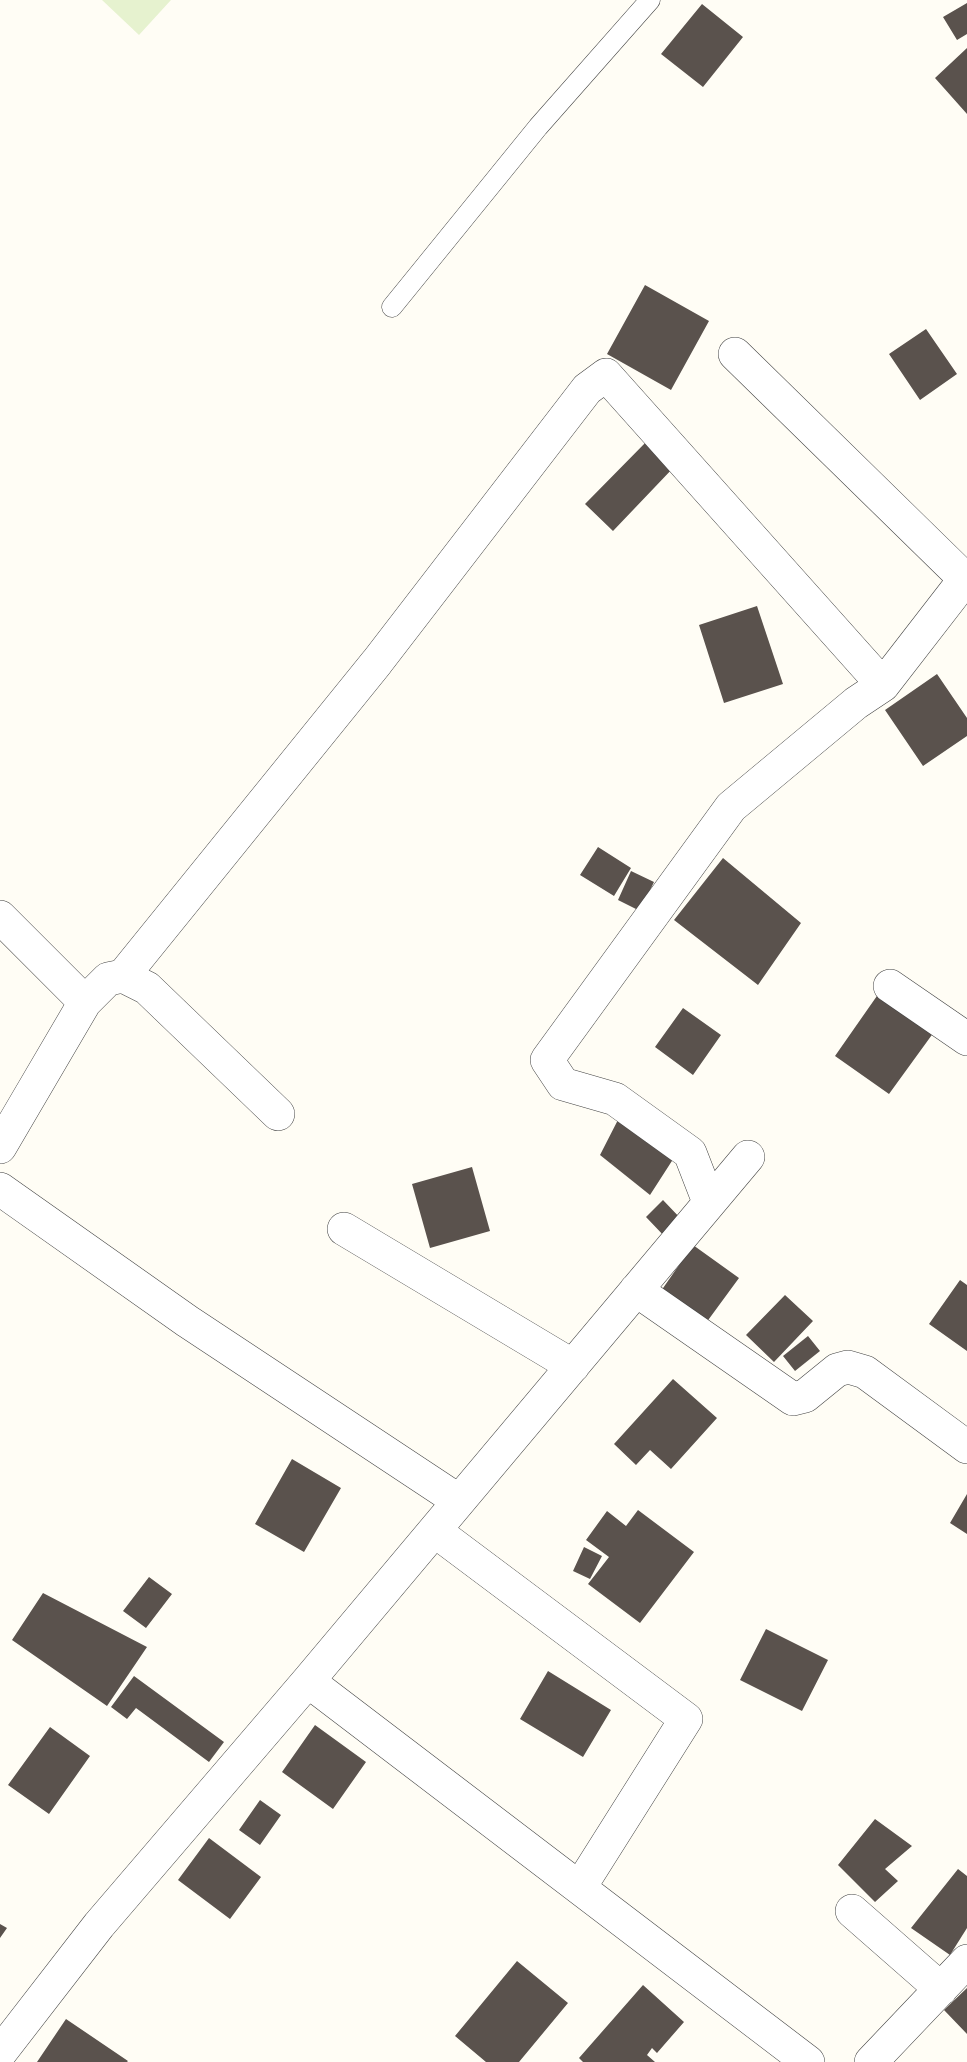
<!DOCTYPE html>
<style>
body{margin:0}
canvas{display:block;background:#fffdf5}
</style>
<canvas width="967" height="2062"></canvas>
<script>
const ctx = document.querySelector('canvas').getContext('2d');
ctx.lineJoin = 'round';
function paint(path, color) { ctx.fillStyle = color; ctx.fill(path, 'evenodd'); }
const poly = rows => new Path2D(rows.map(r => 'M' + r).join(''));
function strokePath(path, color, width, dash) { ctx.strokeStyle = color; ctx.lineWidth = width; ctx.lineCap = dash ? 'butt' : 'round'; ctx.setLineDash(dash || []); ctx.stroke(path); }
const pitch = poly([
 [102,0,171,0,139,35]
]);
const building = poly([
 [967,3,967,34,957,40,943,17],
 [702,4,743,37,703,87,661,54],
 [967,48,967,114,935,78],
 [645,285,709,321,671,390,607,354],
 [926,329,957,374,920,400,889,354],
 [648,440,675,466,613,531,585,504],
 [757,606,783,684,724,703,699,625],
 [937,674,967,718,967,736,923,766,885,710],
 [598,847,631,868,614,896,580,875],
 [723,858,801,923,758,985,674,920],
 [631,871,654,882,640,911,618,900],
 [879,993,934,1032,889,1094,835,1056],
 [683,1008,721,1035,693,1075,655,1047],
 [622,1112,679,1150,650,1195,600,1155],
 [472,1167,490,1231,430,1248,412,1184],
 [663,1200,683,1221,666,1238,646,1217],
 [693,1245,739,1278,706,1323,661,1291],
 [960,1280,967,1285,967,1351,929,1324],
 [785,1295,813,1321,774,1362,746,1335],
 [808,1336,820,1351,795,1371,783,1356],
 [673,1379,717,1418,671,1469,650,1450,636,1465,614,1444],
 [292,1459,341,1488,304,1552,255,1524],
 [967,1494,967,1534,950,1523],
 [638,1510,694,1552,640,1623,588,1584,609,1557,586,1540,607,1511,626,1526],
 [584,1547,602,1556,590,1579,573,1571],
 [149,1577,172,1594,146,1628,123,1611],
 [43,1593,147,1647,107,1706,12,1640],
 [766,1629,828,1660,802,1711,740,1680],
 [548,1671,611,1710,583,1757,520,1719],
 [134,1676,224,1742,209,1762,136,1708,127,1719,111,1707],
 [315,1725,366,1762,333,1809,282,1772],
 [50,1727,90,1756,49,1814,8,1785],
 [260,1800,281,1815,260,1845,239,1830],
 [875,1819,912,1846,885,1869,898,1881,875,1902,838,1865],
 [209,1838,261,1877,230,1919,178,1880],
 [958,1869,967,1876,967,1928,950,1955,911,1928],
 [0,1924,7,1928,0,1938],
 [517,1961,568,2003,519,2062,486,2062,455,2036],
 [643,1985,684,2022,657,2053,652,2048,647,2055,655,2062,583,2062,579,2058],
 [967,1988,967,2034,944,2010],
 [66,2019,128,2061,127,2062,37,2062]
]);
const lane = poly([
 [392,307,538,127,650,0]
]);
const street = poly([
 [0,917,85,1002],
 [123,976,377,662,587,389,606,375,883,685],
 [890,986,967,1039],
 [0,1147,85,1002,108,979,123,976,147,988,278,1114],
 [0,1189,187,1321,459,1501],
 [709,1202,690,1153,615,1099,563,1084,547,1060,731,807,856,703,883,685,965,579,735,354],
 [344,1229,573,1366],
 [636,1290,793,1399,805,1396,837,1370,848,1367,865,1372,967,1447],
 [435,1531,686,1719,580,1887],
 [308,1681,808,2062],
 [852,1911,941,1989],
 [0,2053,99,1925,308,1681,748,1157],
 [871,2062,967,1961]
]);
paint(pitch, '#e6f2cf');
paint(building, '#5a524d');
strokePath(lane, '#444', 21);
strokePath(street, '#444', 34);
strokePath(lane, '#fff', 20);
strokePath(street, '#fff', 33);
</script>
